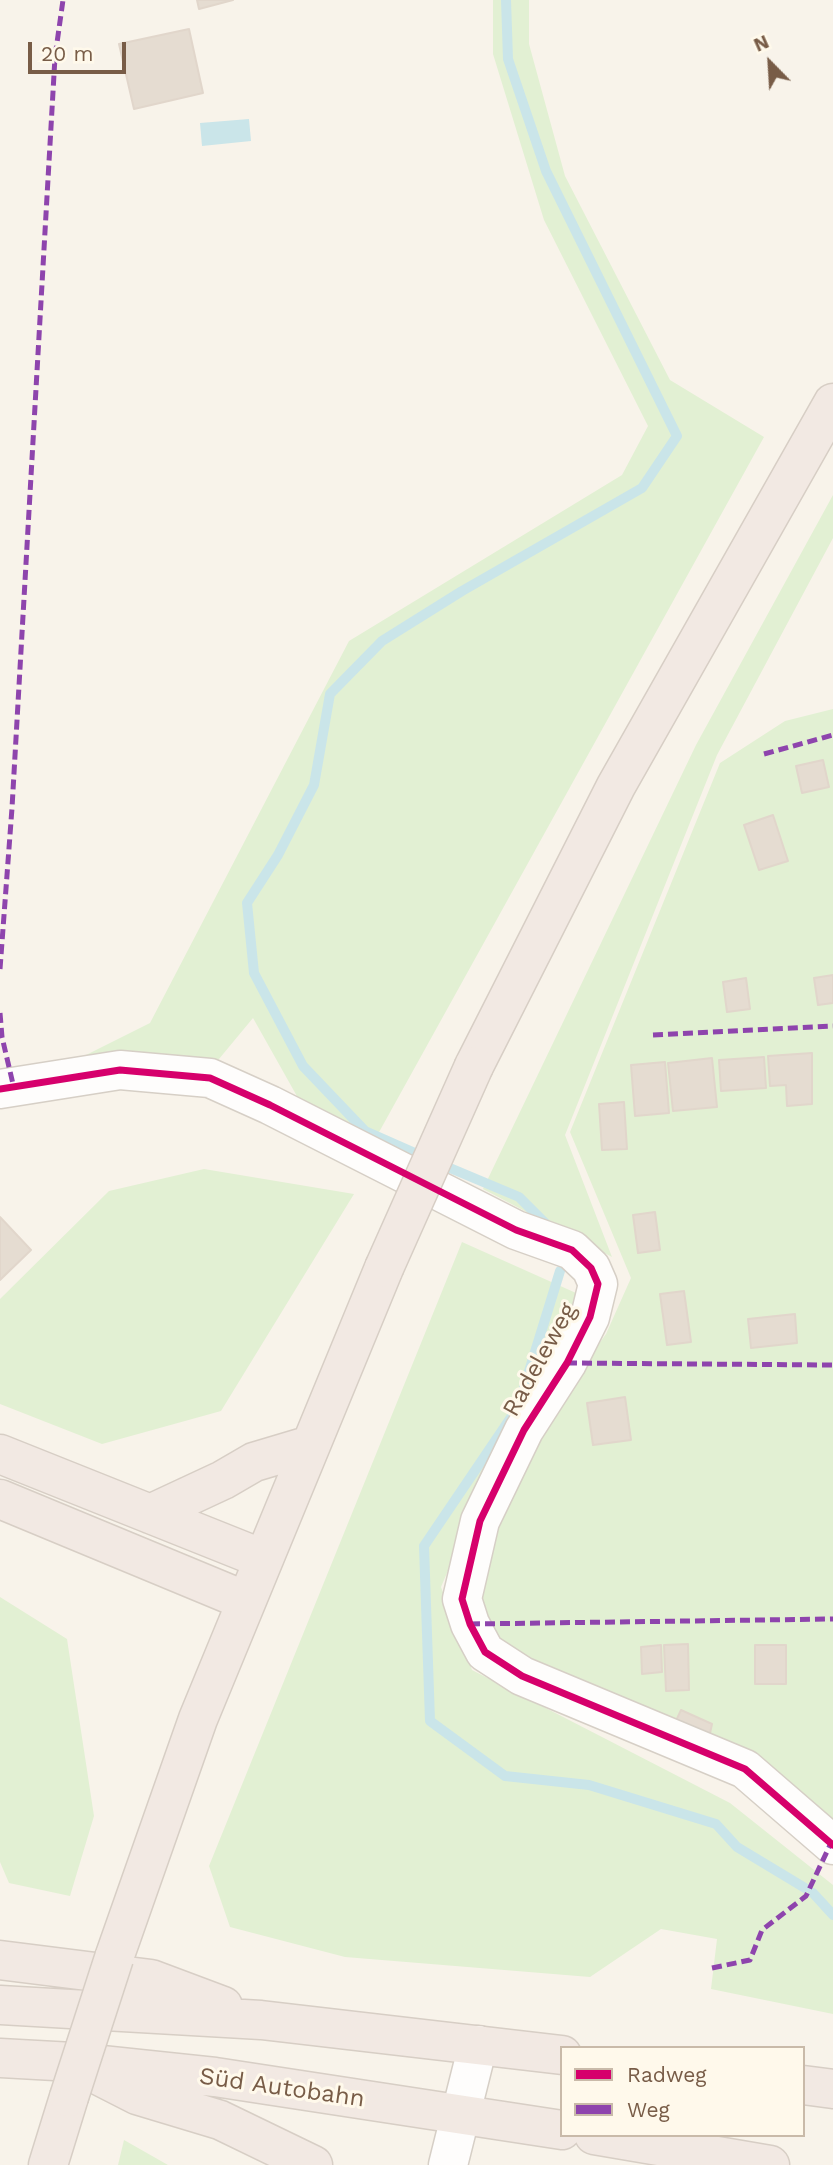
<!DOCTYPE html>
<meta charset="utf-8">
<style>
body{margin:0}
#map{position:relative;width:833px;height:2165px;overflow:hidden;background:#f8f3ea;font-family:"Work Sans",sans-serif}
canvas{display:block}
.legend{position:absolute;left:560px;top:2046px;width:245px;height:91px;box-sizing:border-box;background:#fff9eb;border:2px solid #c9baa9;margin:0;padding:9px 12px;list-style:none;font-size:21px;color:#785c47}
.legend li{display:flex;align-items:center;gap:14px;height:35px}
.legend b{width:35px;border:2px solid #c9baa9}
.north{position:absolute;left:735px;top:28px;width:70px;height:70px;-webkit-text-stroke:5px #fff9eb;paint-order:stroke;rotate:336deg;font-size:19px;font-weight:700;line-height:28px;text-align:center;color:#785c47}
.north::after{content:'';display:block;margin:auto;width:24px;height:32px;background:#785c47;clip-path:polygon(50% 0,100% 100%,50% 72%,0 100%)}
.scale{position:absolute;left:28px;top:42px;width:98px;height:32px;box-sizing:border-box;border:4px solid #785c47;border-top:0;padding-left:9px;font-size:21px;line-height:24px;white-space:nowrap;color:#785c47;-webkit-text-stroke:5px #fff9eb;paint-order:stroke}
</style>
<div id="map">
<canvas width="833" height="2165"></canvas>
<ul class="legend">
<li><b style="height:9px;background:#d6006c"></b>Radweg</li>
<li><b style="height:9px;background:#8e44ad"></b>Weg</li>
</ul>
<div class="north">N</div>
<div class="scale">20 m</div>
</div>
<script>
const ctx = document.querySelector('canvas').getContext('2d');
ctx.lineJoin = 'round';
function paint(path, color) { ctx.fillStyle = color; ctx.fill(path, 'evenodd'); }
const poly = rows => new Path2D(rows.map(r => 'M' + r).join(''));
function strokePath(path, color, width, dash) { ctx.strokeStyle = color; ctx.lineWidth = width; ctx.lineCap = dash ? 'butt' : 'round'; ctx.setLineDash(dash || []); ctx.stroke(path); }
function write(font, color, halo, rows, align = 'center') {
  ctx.font = font + ' "Work Sans",sans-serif'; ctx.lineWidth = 6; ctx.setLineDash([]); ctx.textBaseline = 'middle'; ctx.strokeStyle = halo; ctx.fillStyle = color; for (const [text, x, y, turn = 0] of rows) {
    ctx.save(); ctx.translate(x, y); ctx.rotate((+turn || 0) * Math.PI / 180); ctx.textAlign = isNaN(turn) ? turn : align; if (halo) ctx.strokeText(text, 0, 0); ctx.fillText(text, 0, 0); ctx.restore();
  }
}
const green = poly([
 [493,0,529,0,529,44,565,176,670,380,764,437,373,1143,307,1114,253,1018,214,1065,86,1055,150,1023,349,641,622,475,648,426,544,220,493,54],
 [833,495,833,538,717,755,565,1135,612,1257,483,1189,696,745],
 [833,709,833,1827,670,1728,497,1642,483,1617,481,1587,485,1562,506,1507,570,1384,606,1334,631,1278,570,1132,720,763,785,721],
 [204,1169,354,1194,221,1411,102,1444,0,1404,0,1299,109,1191],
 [462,1242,576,1293,563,1344,518,1407,441,1587,472,1670,730,1803,833,1885,833,2014,711,1989,717,1939,661,1929,590,1977,345,1957,230,1927,209,1866],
 [0,1597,67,1639,94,1816,70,1896,9,1883,0,1862],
 [124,2140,168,2165,118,2165]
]);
const water = poly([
 [249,119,251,141,202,146,200,123]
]);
const stream = poly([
 [424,1157,365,1131,303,1066,254,973,247,903,278,855,314,785,330,694,382,641,462,591,642,488,677,436,546,171,508,59,506,0],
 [438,1163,519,1197,547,1225],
 [560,1271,518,1407,424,1546,430,1721,505,1776,589,1785,716,1824,737,1847,805,1888],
 [813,1893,833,1915]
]);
const building = poly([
 [197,0,233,0,199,9,197,0],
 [189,29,203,93,134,109,119,44,189,29],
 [823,760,829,787,802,793,796,766,823,760],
 [773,815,788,861,759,870,744,825,773,815],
 [833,975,833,1003,818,1005,814,978,833,975],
 [746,978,750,1009,727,1012,723,982,746,978],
 [812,1053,812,1104,787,1106,786,1085,770,1086,768,1056,812,1053],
 [764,1057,766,1088,721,1091,719,1060,764,1057],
 [712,1058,717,1107,673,1111,668,1063,712,1058],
 [665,1062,669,1113,635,1116,631,1065,665,1062],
 [624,1102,627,1149,602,1150,599,1104,624,1102],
 [655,1212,660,1250,638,1253,633,1215,655,1212],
 [0,1217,31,1250,0,1280,0,1217],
 [684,1291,691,1342,667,1345,660,1294,684,1291],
 [795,1314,797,1343,751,1348,748,1319,795,1314],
 [625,1397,631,1440,593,1445,587,1403,625,1397],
 [688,1644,689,1690,666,1691,664,1645,688,1644],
 [661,1645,662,1672,642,1674,641,1647,661,1645],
 [755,1645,786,1645,786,1684,755,1684,755,1645],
 [681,1710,712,1724,709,1738,675,1723,681,1710]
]);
const minor = poly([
 [0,1089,120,1070,210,1078,270,1105,516,1230,572,1250,591,1268,598,1284,590,1317,567,1363,524,1430,480,1521,462,1599,470,1624,485,1652,522,1676,745,1769,833,1845],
 [448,2165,478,2045]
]);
const highway = poly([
 [474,1066,616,786,833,403],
 [0,1454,263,1559],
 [0,1499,246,1601],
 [150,1514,223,1480,254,1462,311,1445],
 [114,1958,198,1719,384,1268],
 [0,1960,151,1979,223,2006],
 [0,2005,261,2020,562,2055],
 [0,2058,73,2062,215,2077,562,2130],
 [90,2071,137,2095,220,2120,313,2165],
 [803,2085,833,2089],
 [594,2135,770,2165],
 [48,2165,69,2097]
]);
const highwayBridge = poly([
 [384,1268,474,1066],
 [69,2097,114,1958]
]);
const quiet = poly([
 [764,754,833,735],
 [0,969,12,808,55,57,63,0],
 [0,1013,2,1037,13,1084],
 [653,1035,833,1026],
 [567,1363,833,1365],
 [470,1624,833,1619],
 [712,1968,750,1960,762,1930,806,1896,831,1843]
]);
const cycleway = poly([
 [0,1089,120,1070,210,1078,270,1105,516,1230,572,1250,591,1268,598,1284,590,1317,567,1363,524,1430,480,1521,462,1599,470,1624,485,1652,522,1676,745,1769,833,1845]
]);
const streetNames = [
 ["Radeleweg",540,1360,-61],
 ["Süd Autobahn",282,2088,8]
];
paint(green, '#e2f0d3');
paint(water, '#cae5e9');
strokePath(stream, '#cae5e9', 10);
paint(building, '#e5dcd1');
strokePath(building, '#e1d6cb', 2);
strokePath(minor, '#d6cfc6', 41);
strokePath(highway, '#d7cec5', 41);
strokePath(minor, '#fefdfc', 38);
strokePath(highway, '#f2e9e3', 38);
strokePath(highwayBridge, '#d7cec5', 41, []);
strokePath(highwayBridge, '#f2e9e3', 38);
strokePath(quiet, '#8e44ad', 5, [10, 5]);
strokePath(cycleway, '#d6006c', 7);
write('24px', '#785c47', '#fff9eb', streetNames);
</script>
